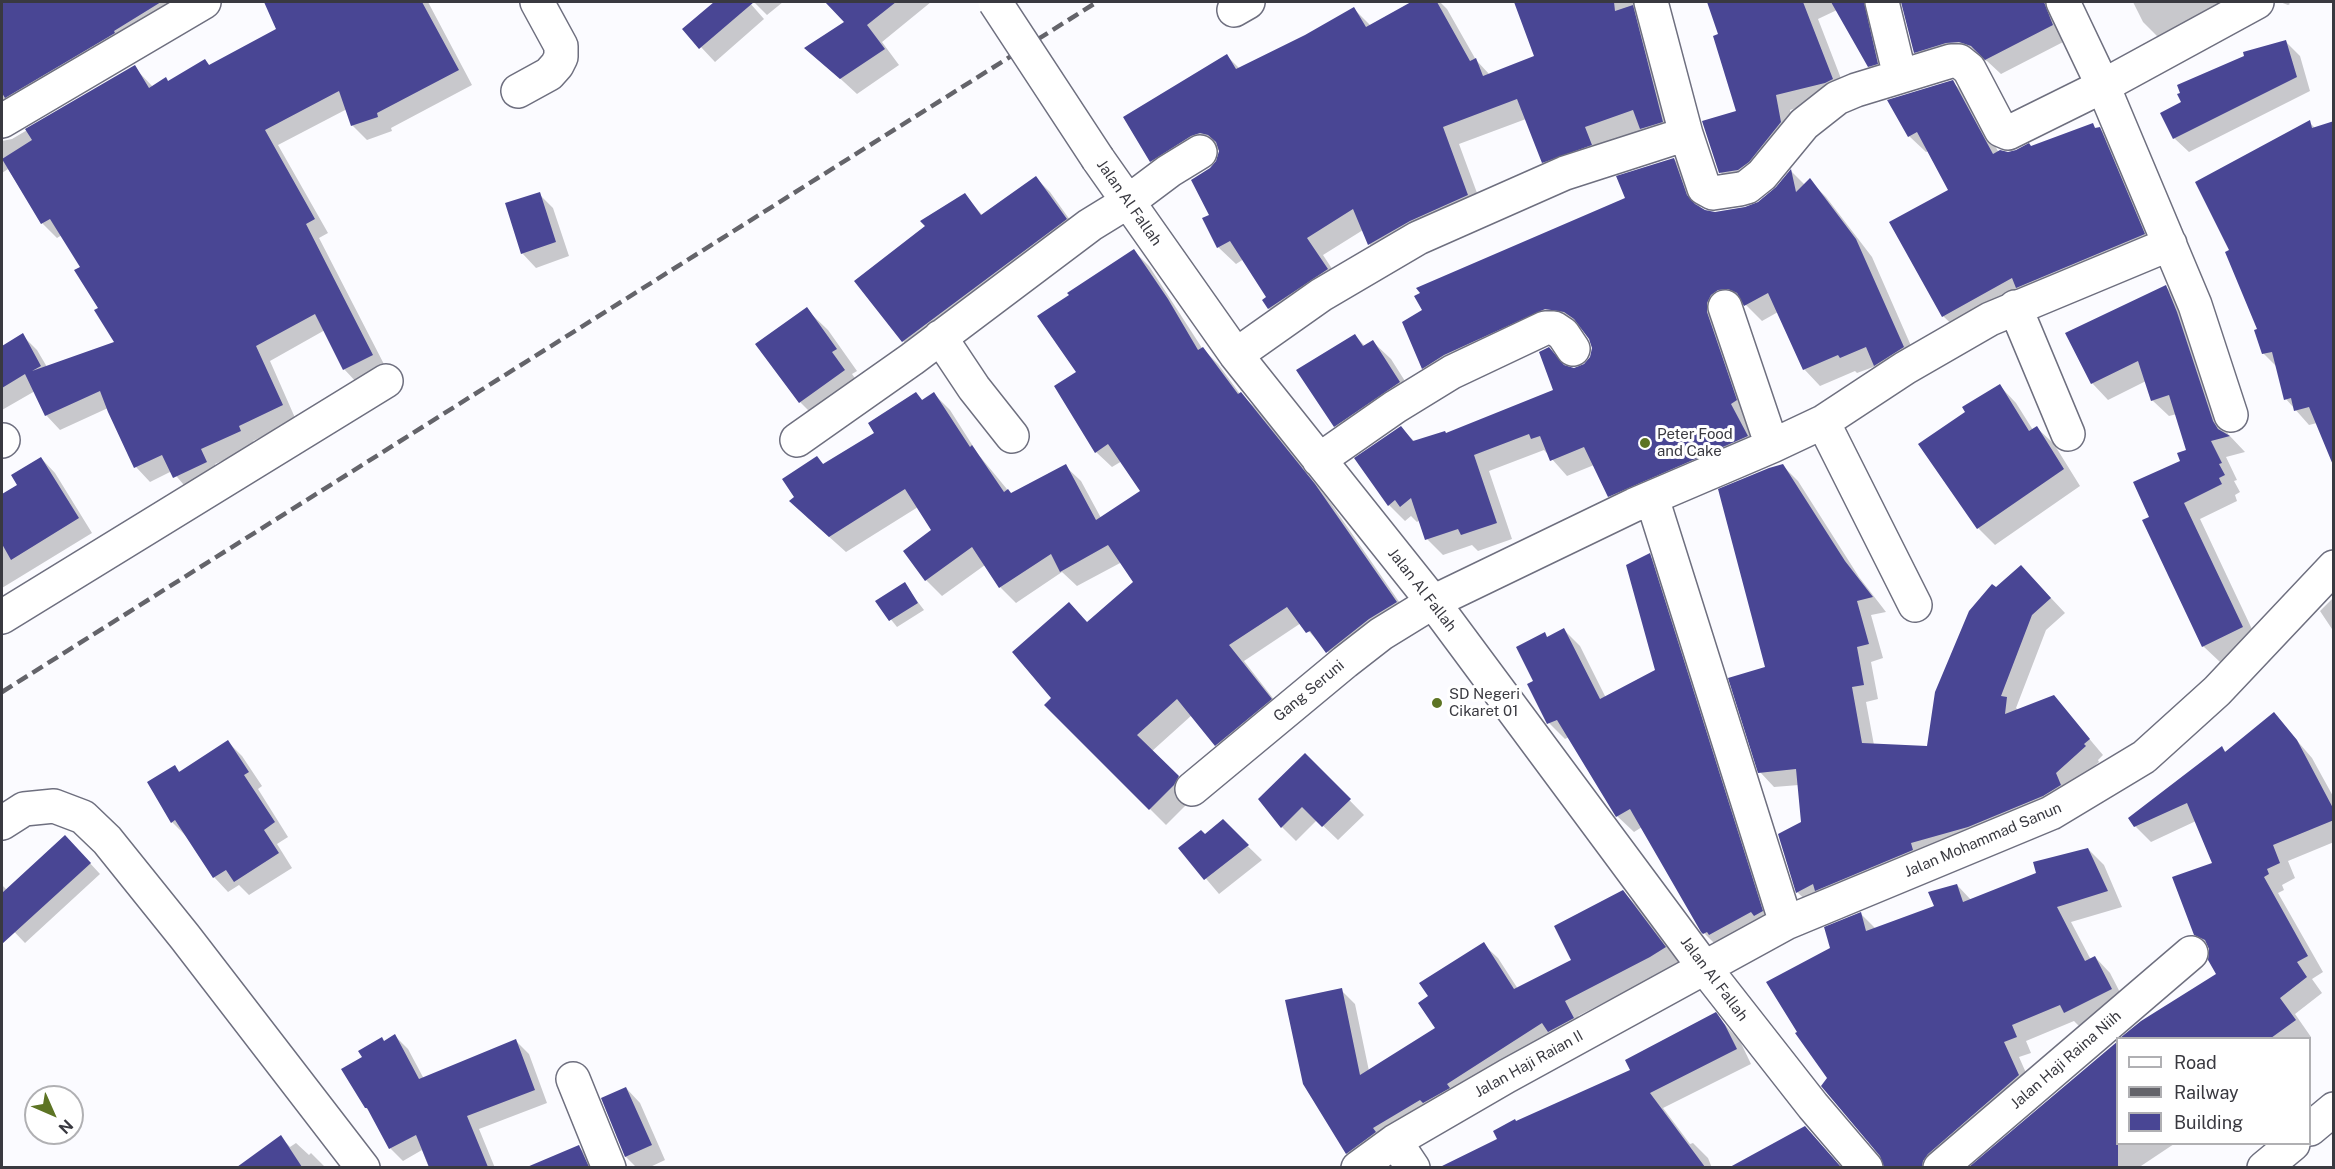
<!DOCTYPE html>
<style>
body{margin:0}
#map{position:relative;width:2335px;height:1169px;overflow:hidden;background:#fbfbff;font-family:"Public Sans",sans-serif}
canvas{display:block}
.frame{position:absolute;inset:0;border:3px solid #393940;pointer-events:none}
.legend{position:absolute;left:2116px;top:1037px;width:195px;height:108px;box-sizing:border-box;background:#fff;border:2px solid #b0b0b3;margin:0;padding:8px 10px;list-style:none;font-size:18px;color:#393940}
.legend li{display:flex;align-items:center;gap:12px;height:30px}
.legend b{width:30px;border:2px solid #b0b0b3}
.north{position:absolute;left:24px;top:1085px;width:60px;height:60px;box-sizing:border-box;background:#fff;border:2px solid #b0b0b3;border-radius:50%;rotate:135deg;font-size:16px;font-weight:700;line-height:24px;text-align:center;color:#393940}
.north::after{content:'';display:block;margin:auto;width:21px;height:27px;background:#5d7424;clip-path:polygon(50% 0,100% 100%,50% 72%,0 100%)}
</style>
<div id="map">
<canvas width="2335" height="1169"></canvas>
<div class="frame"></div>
<ul class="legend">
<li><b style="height:8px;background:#fff"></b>Road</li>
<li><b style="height:8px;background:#64646a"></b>Railway</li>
<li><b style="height:16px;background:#494694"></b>Building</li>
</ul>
<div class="north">N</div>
</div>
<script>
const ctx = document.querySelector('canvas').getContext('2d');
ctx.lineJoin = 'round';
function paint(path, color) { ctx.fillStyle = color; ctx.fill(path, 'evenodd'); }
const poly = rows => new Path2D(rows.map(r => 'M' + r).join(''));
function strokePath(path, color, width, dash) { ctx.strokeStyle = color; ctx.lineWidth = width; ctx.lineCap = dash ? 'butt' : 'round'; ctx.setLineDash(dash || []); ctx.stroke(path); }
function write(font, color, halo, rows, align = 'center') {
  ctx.font = font + ' "Public Sans",sans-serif'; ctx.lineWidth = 6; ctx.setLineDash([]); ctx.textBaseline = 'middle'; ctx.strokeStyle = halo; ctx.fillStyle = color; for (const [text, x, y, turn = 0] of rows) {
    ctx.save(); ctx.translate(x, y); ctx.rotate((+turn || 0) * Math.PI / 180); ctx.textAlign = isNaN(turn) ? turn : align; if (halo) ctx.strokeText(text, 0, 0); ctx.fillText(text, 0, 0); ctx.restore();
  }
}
const shadow = poly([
 [2,2,190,2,2,125],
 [281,2,428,2,472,85,391,128,392,131,367,140,352,125,347,109,278,145,328,233,319,238,387,370,358,384,344,369,325,330,270,361,296,420,253,441,255,446,215,464,221,477,189,491,172,471,150,482,136,467,108,408,60,430,46,415,35,391,2,410,2,348,22,335,37,350,47,367,116,343,82,267,62,235,57,238,42,223,8,169,2,173,2,141,12,139,134,67,153,87,169,83,205,60,210,66,278,30,268,7],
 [716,2,749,2,764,19,715,62,684,29],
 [754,2,783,2,767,15],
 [837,2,931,2,882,42,899,65,857,94,807,48,846,22,831,6],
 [1414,2,1440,2,1447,9,1476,60,1490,75,1536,57,1515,2,1648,2,1680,139,1658,146,1642,130,1601,145,1560,179,1543,162,1526,119,1459,144,1484,212,1387,262,1370,245,1363,230,1323,255,1344,287,1286,326,1269,309,1264,300,1268,298,1244,259,1236,264,1218,247,1211,216,1211,169,1218,162,1220,150,1208,152,1168,178,1151,161,1227,56,1240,69,1305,37,1354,9,1371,26],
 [1708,2,1887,2,1884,81,1869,66,1837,10,1818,19,1847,94,1790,110,1796,138,1735,188,1720,172,1738,112,1720,35],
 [1903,2,2062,2,2067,40,2001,74,1987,61,1975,57,1930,67,1915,52],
 [2133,2,2267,2,2160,39,2143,22],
 [2280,2,2288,2,2290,4,2288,5],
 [2286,42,2300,56,2310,91,2189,152,2174,138],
 [1952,82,1969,98,1999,153,2008,153,2031,147,2092,125,2097,129,2099,128,2116,145,2160,251,1960,332,1943,316,1950,190,1929,151,1926,152,1909,136],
 [2309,122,2315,128,2334,122,2334,463,2317,423,2309,425,2286,399,2278,368,2263,353,2259,330,2231,251],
 [1674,159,1690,175,1701,210,1715,213,1746,208,1759,203,1777,188,1791,171,1805,185,1810,181,1826,197,1872,257,1919,364,1891,381,1876,366,1857,373,1855,371,1820,386,1804,369,1778,312,1762,321,1745,304,1735,305,1763,452,1625,512,1609,496,1594,465,1567,476,1544,450,1489,471,1512,539,1478,551,1472,545,1443,555,1427,539,1420,520,1417,522,1411,516,1405,521,1389,505,1401,428,1415,442,1446,434,1555,390,1548,349,1567,368,1574,369,1585,366,1591,357,1593,348,1590,338,1581,328,1561,325,1439,384,1423,368],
 [1036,178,1050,192,1080,234,918,355,903,341,965,195,983,216],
 [539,194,553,208,569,256,536,268,522,253],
 [1134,251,1149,266,1202,348,1218,364,1240,394,1257,409,1330,502,1411,619,1343,668,1301,623,1244,661,1286,715,1231,760,1192,715,1151,752,1194,793,1190,801,1166,825,1046,705,1054,698,1088,624,1135,583,1122,562,1077,586,1062,572,1016,603,1000,587,985,565,942,596,926,580,933,531,918,507,846,552,807,517,796,498,817,458,824,465,876,433,916,393,923,401,934,394,950,410,978,454,1011,494,1065,466,1081,481,1101,518,1142,491,1122,461,1112,467,1096,452,1078,373],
 [2166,287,2182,303,2193,329,2228,434,2245,452,2226,457,2237,480,2234,481,2240,492,2235,495,2237,501,2200,519,2259,644,2220,662,2203,646,2151,518,2188,451,2177,414,2169,416,2152,400,2146,381,2108,400,2092,383],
 [806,309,828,330,857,371,852,374,865,392,821,423,800,402],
 [1354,335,1365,346,1373,342,1391,359,1417,400,1353,443,1335,426],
 [2000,386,2016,403,2033,430,2037,428,2054,444,2080,486,1995,545,1978,528,1967,412],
 [41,458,55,473,92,533,2,588,2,496,19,485],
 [1783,466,1798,481,1859,577,1886,612,1871,615,1883,658,1871,662,1878,699,1866,702,1874,745,1928,748,1996,589,2036,582,2065,613,2046,630,2016,708,2019,711,2054,697,2103,755,2098,760,2099,762,2070,788,1812,906,1797,892,1802,823,1799,785,1774,787,1760,772],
 [1649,555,1665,571,1778,927,1720,949,1704,933,1642,827,1634,832,1617,816,1569,737,1565,739,1549,723,1535,681,1548,638,1564,630,1580,646,1606,698,1657,670],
 [904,584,924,610,897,627,877,602],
 [2334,597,2334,632,2320,611],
 [2274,714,2312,758,2334,798,2334,842,2288,861,2295,878,2282,885,2284,890,2278,893,2323,972,2312,979,2322,993,2295,1014,2311,1037,2308,1038,2122,1038,2142,1022,2218,974,2211,950,2195,934,2214,864,2196,821,2151,842,2135,826,2222,748,2227,753],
 [228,742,242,756,262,786,258,789,288,837,277,844,292,868,249,895,239,885,228,892,214,877,187,837,172,822,175,767,181,773],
 [1305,755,1364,815,1338,840,1317,820,1296,841,1282,827],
 [1222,821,1262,860,1219,894,1180,848,1204,836],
 [76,848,100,874,25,943,2,919,2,885,7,890],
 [2088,849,2104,865,2122,907,2071,922,2091,960,2095,957,2110,973,2126,1004,2081,1028,2074,1021,2026,1041,2031,1053,2019,1057,2034,1091,1945,1168,1886,1168,1829,1078,1832,949,1861,914,1876,929,1936,907,1957,885,1972,901,2038,874],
 [1623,892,1637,906,1679,961,1665,971,1578,1016,1587,1032,1361,1167,1347,1153,1341,990,1355,1004,1369,1071,1437,1029,1483,944,1498,958,1518,989,1573,960],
 [1715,1014,1740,1041,1751,1064,1663,1108,1690,1144,1693,1143,1708,1158,1712,1168,1462,1168,1458,1160,1499,1139,1516,1123,1632,1071],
 [395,1036,408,1049,424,1079,516,1041,529,1054,547,1103,479,1129,495,1168,429,1168,422,1150,403,1161,390,1148,371,1112,366,1108,385,1042],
 [2118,1043,2118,1144,2174,1144,2138,1168,1972,1168],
 [626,1088,640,1103,665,1160,648,1168,637,1168,626,1157,603,1099],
 [1805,1127,1841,1168,1733,1168],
 [281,1137,290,1147,296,1143,309,1155,311,1153,326,1168,267,1168,258,1154],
 [579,1147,592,1160,595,1168,532,1168]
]);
const building = poly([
 [2,2,161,2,114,31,115,33,5,98,2,93],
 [264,2,422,2,459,70,377,113,378,117,351,126,339,91,265,130,315,219,306,224,373,355,343,370,315,314,256,346,283,405,239,426,241,431,201,449,207,462,173,478,162,455,134,468,108,412,100,391,45,416,25,374,2,388,2,346,23,333,41,366,32,371,114,342,94,310,98,308,74,270,80,267,50,219,41,224,2,159,32,140,25,129,135,65,149,88,166,77,168,81,205,59,209,65,276,29],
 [714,2,754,2,699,49,682,29],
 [825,2,896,2,867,25,885,49,840,79,804,48,844,22],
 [1411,2,1437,2,1470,61,1476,58,1483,76,1534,56,1514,2,1614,2,1615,11,1633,5,1663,122,1640,129,1633,110,1585,127,1592,145,1542,163,1517,99,1443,127,1468,195,1410,221,1368,245,1353,209,1307,238,1328,269,1268,309,1262,300,1266,297,1230,241,1217,248,1202,218,1209,215,1191,180,1210,168,1216,161,1219,151,1216,142,1208,135,1200,133,1191,136,1150,162,1123,117,1227,54,1236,69,1305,35,1354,7,1366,27],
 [1707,2,1803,2,1833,79,1825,83,1776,95,1781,122,1749,162,1738,170,1719,173,1702,121,1736,111,1713,36,1718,34],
 [1831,2,1864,2,1878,64,1868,67],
 [1901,2,2044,2,2053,25,1985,60,1971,46,1959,42,1946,43,1914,53],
 [2286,40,2297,77,2173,139,2160,113,2181,102,2177,94,2180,93,2177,85,2244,56,2243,52],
 [1953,80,1993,154,2000,150,2008,152,2016,150,2029,143,2031,146,2093,123,2095,128,2100,127,2145,234,2016,288,2012,278,1942,317,1889,222,1948,190,1917,132,1908,137,1887,100],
 [2310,120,2312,128,2334,121,2333,465,2309,407,2294,411,2291,398,2284,400,2272,352,2262,354,2254,330,2257,329,2225,252,2229,250,2195,182],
 [1674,158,1687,195,1695,204,1705,210,1715,212,1745,207,1758,202,1776,187,1791,169,1796,192,1810,178,1856,239,1904,347,1874,366,1866,347,1840,358,1838,355,1803,370,1768,293,1744,306,1737,293,1728,289,1718,290,1711,295,1707,303,1707,312,1737,400,1731,404,1748,436,1608,497,1584,447,1550,461,1540,436,1531,439,1529,434,1474,455,1497,523,1461,535,1458,529,1425,540,1411,498,1400,507,1395,500,1388,506,1354,458,1401,426,1413,441,1445,431,1446,433,1553,390,1539,352,1549,347,1564,365,1574,368,1584,364,1590,357,1592,348,1589,339,1574,319,1564,312,1545,309,1444,355,1422,369,1402,322,1422,310,1414,296,1420,293,1416,288,1625,198,1616,176],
 [1036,176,1067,219,902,342,854,281,925,226,920,221,965,193,981,215],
 [540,192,556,242,521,254,505,203],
 [1134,249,1168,299,1198,350,1203,347,1238,394,1241,392,1315,484,1397,602,1369,619,1326,653,1310,631,1306,633,1287,607,1229,645,1272,699,1215,746,1177,699,1137,735,1179,776,1174,785,1149,810,1044,705,1051,698,1012,652,1069,602,1087,622,1133,582,1108,545,1060,572,1051,554,999,588,972,547,925,581,903,551,931,530,905,489,829,537,789,501,794,497,782,479,817,456,823,464,874,433,868,423,916,392,922,400,934,392,970,447,972,445,1004,492,1008,489,1011,493,1066,464,1096,520,1140,491,1108,444,1095,453,1054,386,1076,372,1037,316,1069,295,1067,293],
 [2166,285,2177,312,2213,421,2218,429,2230,436,2211,441,2222,463,2219,464,2225,475,2219,478,2222,484,2184,503,2243,627,2202,647,2142,520,2149,517,2133,482,2180,461,2177,453,2186,450,2169,395,2151,401,2138,361,2091,384,2065,333],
 [807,307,837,349,832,352,845,370,799,403,755,344],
 [1355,334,1363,346,1373,340,1400,382,1334,427,1296,370],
 [2000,384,2029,431,2037,426,2064,469,1977,529,1918,444,1965,412,1962,407],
 [41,457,79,518,11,560,2,544,2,494,17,485,11,475],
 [1783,464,1845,561,1873,597,1857,601,1869,644,1857,647,1864,685,1852,687,1862,743,1927,746,1935,692,1969,611,1992,584,1996,587,2021,565,2051,598,2032,615,2001,696,2007,697,2005,714,2054,695,2090,739,2084,744,2086,746,2056,773,2061,785,2043,796,1968,827,1911,843,1913,850,1815,891,1813,884,1796,893,1778,834,1801,822,1796,769,1758,773,1728,678,1765,667,1718,489,1769,468],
 [1650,553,1763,911,1754,916,1751,912,1709,935,1707,932,1703,934,1701,932,1630,809,1616,817,1557,720,1547,724,1527,684,1533,681,1516,647,1545,632,1547,637,1564,628,1600,699,1655,670,1626,565],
 [905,582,918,603,889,621,875,601],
 [2274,712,2297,740,2334,810,2334,820,2273,845,2280,863,2267,869,2269,874,2264,877,2308,956,2297,962,2307,977,2280,998,2296,1020,2271,1038,2120,1038,2141,1021,2216,974,2208,960,2209,949,2205,940,2194,935,2172,877,2212,863,2187,803,2134,827,2128,818,2222,746,2225,752],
 [228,740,249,772,244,775,275,822,264,830,279,853,234,882,226,870,213,878,175,820,171,823,147,782,175,765,179,772],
 [1305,753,1351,799,1322,827,1302,807,1281,828,1258,799],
 [1223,819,1249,845,1204,880,1178,848,1201,830,1205,834],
 [65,835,91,863,2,944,2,893],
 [2088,848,2108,891,2057,907,2085,961,2095,956,2112,989,2064,1013,2060,1005,2012,1025,2017,1037,2004,1042,2019,1075,1928,1154,1923,1161,1922,1167,1884,1167,1880,1156,1821,1086,1827,1078,1795,1033,1797,1032,1766,982,1830,948,1824,927,1861,912,1866,931,1934,906,1928,892,1957,884,1963,902,2036,873,2033,862],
 [1623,890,1666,947,1650,957,1565,1001,1574,1018,1548,1032,1542,1023,1447,1084,1450,1088,1423,1103,1420,1100,1373,1128,1376,1132,1346,1154,1303,1084,1285,1000,1342,988,1360,1075,1435,1028,1418,1003,1428,996,1419,983,1484,942,1514,989,1571,960,1554,926],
 [1716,1012,1725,1025,1737,1049,1650,1093,1705,1167,1440,1167,1497,1139,1493,1131,1515,1119,1516,1121,1630,1070,1625,1060],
 [395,1034,419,1079,516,1039,535,1090,467,1116,488,1167,429,1167,416,1135,389,1149,367,1108,365,1108,341,1069,362,1057,358,1051,382,1037,384,1041],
 [2118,1041,2118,1167,1969,1167],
 [626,1087,652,1145,625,1157,601,1098],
 [1805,1126,1841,1167,1730,1167],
 [281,1135,302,1167,237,1167],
 [579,1145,589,1167,527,1167]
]);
const minor = poly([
 [1651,2,1686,134],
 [1882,2,1900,76],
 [2063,2,2103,86,2195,305,2231,415],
 [1234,10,1248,2],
 [518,91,549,74,557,65,561,57,561,46,537,2],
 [2,121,204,2],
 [1098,159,1236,355,1433,602,1704,967,1813,1106,1866,1168],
 [1725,307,1772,446],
 [2015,307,2068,434],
 [940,337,974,388,1012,436],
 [1236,355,1321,295,1418,238,1565,173,1686,134,1704,188,1713,193,1740,189,1747,187,1762,175,1804,124,1837,98,1856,90,1951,61,1959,61,1969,69,2001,130,2008,133,2103,86,2257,2],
 [1823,422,1915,605],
 [797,440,912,359,1090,225,1129,201,1169,171,1200,152],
 [2,441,3,440],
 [1319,460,1395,407,1452,372,1545,328,1554,328,1563,334,1573,349],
 [1652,498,1786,923],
 [2,617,386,381],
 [1192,789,1345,662,1381,634,1433,602,1634,505,1772,446,1823,422,1905,368,1990,319,2170,244],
 [2,823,24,809,54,806,83,817,107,840,185,937,363,1168],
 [573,1079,609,1168],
 [2310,1129,2334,1109],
 [1395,1141,1413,1168],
 [1358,1168,1395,1141,1507,1076,1786,923,2051,813,2144,757,2217,691,2334,567],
 [1940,1168,2191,953],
 [2264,1168,2293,1144]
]);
const rail = poly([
 [2,692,1097,2]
]);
const minorBridge = poly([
 [995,2,1098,159]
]);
const markers = [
 [1645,443,6,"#5d7424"],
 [1437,703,6,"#5d7424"]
];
const streetNames = [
 ["Jalan Al Fallah",1129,203,55],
 ["Jalan Al Fallah",1422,590,52],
 ["Gang Seruni",1309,691,-40],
 ["Jalan Mohammad Sanun",1983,840,-23],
 ["Jalan Al Fallah",1714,979,53],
 ["Jalan Haji Raina Niih",2066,1060,-41],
 ["Jalan Haji Raian II",1529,1064,-29]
];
const poiNames = [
 ["Peter Food",1657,434],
 ["and Cake",1657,451],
 ["SD Negeri",1449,694],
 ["Cikaret 01",1449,711]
];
paint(shadow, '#0003');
paint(building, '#494694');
strokePath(minor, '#6e6f7f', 36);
strokePath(minor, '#fff', 33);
strokePath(rail, '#64646a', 4.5, [12, 6]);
strokePath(minorBridge, '#6e6f7f', 36, []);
strokePath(minorBridge, '#fff', 33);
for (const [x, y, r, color] of markers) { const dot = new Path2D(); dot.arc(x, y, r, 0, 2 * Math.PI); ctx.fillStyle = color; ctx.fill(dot); strokePath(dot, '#fff', 2); }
write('15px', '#393940', '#fff', streetNames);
write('15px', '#393940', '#fff', poiNames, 'left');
</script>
